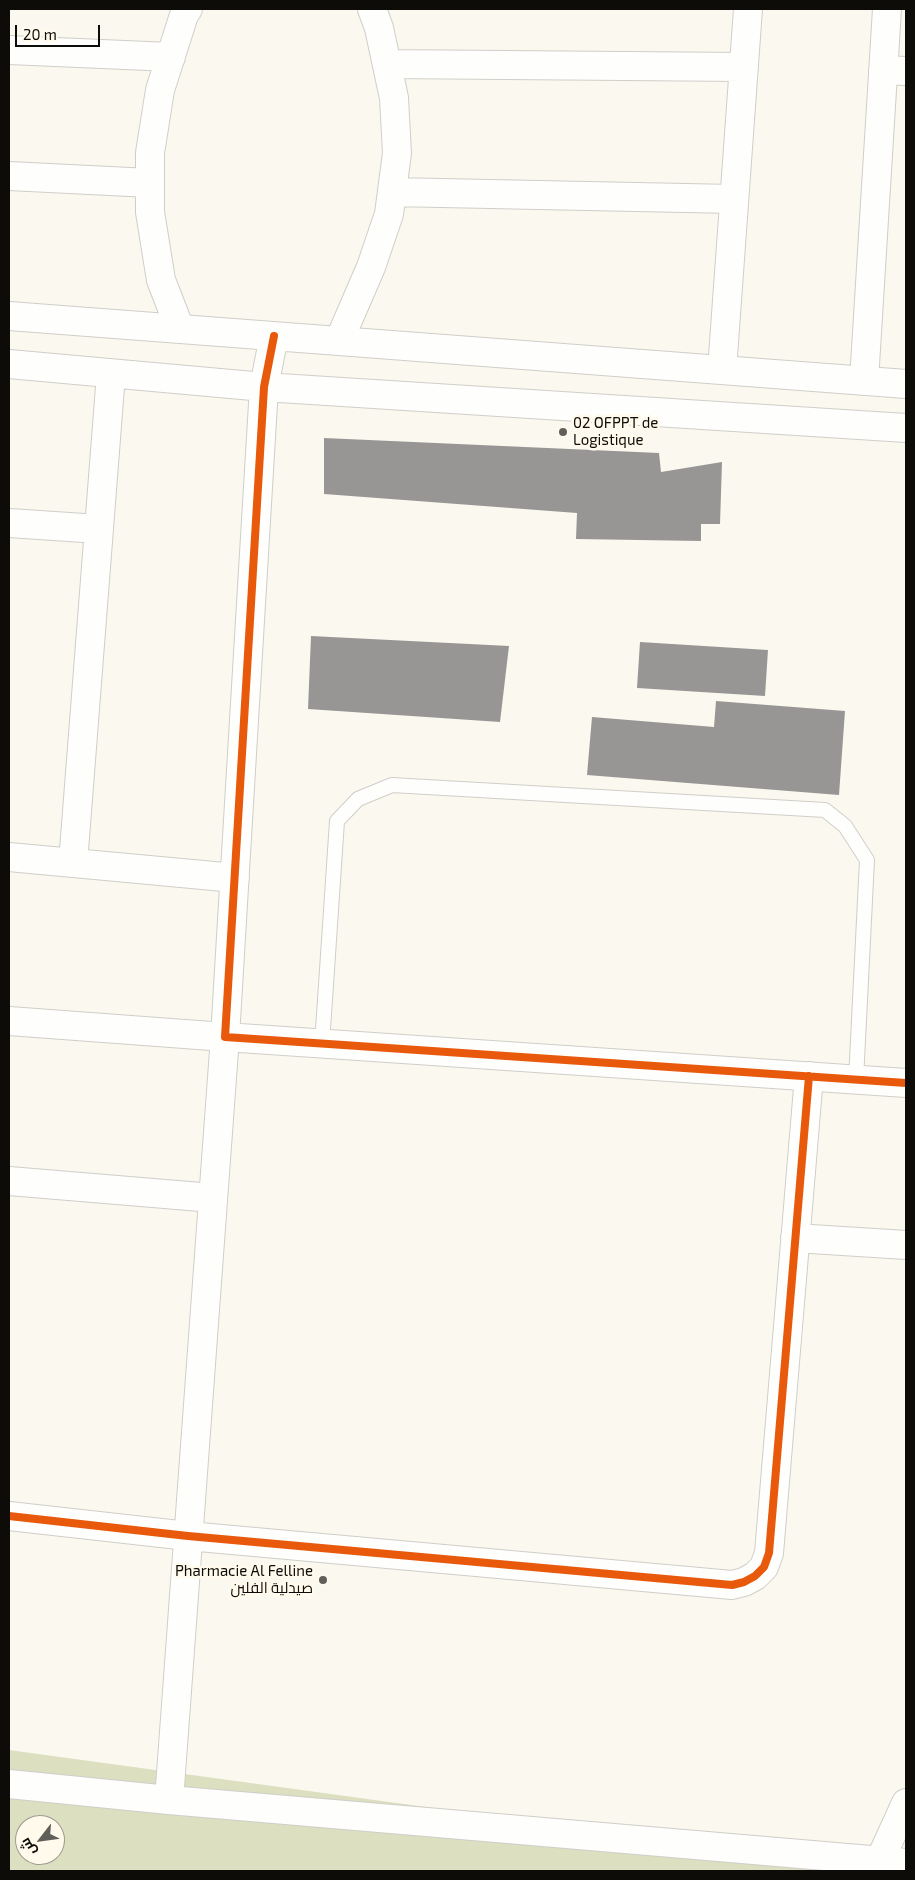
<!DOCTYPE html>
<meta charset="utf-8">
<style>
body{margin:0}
#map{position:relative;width:915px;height:1880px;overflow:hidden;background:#fbf8f0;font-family:"Exo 2",Cairo,sans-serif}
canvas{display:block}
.frame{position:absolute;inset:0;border:10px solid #0e0c08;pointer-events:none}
.north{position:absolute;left:15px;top:1815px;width:50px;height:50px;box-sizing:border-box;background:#fffaec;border:1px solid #9f9b91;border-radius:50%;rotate:240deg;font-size:14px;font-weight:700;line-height:20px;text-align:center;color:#0e0c08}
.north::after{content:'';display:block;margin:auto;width:18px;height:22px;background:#615f59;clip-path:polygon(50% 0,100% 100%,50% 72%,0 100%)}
.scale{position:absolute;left:15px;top:25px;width:85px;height:22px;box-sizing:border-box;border:2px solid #0e0c08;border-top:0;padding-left:6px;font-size:15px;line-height:18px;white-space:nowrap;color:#0e0c08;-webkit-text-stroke:4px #fffaec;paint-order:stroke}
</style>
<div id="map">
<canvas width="915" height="1880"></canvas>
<div class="frame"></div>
<div class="north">ش</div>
<div class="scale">20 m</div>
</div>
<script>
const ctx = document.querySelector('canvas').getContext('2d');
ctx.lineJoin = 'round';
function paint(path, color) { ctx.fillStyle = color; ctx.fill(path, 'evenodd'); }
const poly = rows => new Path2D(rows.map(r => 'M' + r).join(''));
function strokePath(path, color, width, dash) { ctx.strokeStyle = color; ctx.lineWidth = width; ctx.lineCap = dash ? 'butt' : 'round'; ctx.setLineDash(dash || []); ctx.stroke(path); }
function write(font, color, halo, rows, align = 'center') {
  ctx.font = font + ' "Exo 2",Cairo,sans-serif'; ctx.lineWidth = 5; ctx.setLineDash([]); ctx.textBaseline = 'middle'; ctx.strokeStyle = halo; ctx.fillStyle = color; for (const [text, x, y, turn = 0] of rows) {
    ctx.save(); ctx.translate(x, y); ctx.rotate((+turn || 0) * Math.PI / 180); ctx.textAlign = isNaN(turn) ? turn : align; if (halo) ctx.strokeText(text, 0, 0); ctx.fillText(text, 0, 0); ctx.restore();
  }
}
const forest = poly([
 [9,1750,894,1871,9,1871],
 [25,1825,55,1825,55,1855,25,1855]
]);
const building = poly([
 [324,438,659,453,661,472,722,462,720,524,701,524,701,541,576,539,577,513,324,494],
 [311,636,509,646,500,722,308,709],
 [640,642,768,650,765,696,637,688],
 [716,701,845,711,839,795,587,775,592,717,714,727]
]);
const service = poly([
 [322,1044,337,821,358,799,392,785,825,810,845,826,867,860,856,1080]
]);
const minor = poly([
 [9,50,171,57],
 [387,64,744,67],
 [883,70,906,71],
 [9,176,150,183],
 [392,192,734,199],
 [9,316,906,384],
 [180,329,161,280,150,212,150,153,160,90,184,15,188,9],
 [274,336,264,387,225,1037,906,1083],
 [339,341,371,267,389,214,397,153,394,98,379,28,372,9],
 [9,364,264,387,906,428],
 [722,370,748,9],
 [864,381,887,9],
 [9,523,99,529],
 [9,857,235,878],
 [73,863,111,374],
 [9,1021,225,1037,169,1800],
 [9,1181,213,1198],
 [795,1238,906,1245],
 [9,1516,188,1536,732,1585,744,1582,755,1576,764,1567,769,1553,809,1076],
 [9,1784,169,1800,906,1863],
 [875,1871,906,1803]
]);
const cycleway = poly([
 [274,336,264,387,225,1037,906,1083],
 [9,1516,188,1536,732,1585,744,1582,755,1576,764,1567,769,1553,809,1076]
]);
const markers = [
 [563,432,5,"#615f59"],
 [323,1580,5,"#615f59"]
];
const poiNames = [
 ["02 OFPPT de",573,423],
 ["Logistique",573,440],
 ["Pharmacie Al Felline",313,1571,"right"],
 ["صيدلية الفلين",313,1588,"right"]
];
paint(forest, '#dcdfc0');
paint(building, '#989694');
strokePath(service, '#d0cec8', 16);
strokePath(minor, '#d0cec8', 30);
strokePath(service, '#fefefd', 14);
strokePath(minor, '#fefefd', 28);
strokePath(cycleway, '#e8590c', 8);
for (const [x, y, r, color] of markers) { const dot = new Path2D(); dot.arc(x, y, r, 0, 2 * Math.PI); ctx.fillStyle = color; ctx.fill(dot); strokePath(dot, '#fffaec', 2); }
write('15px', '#0e0c08', '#fffaec', poiNames, 'left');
</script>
